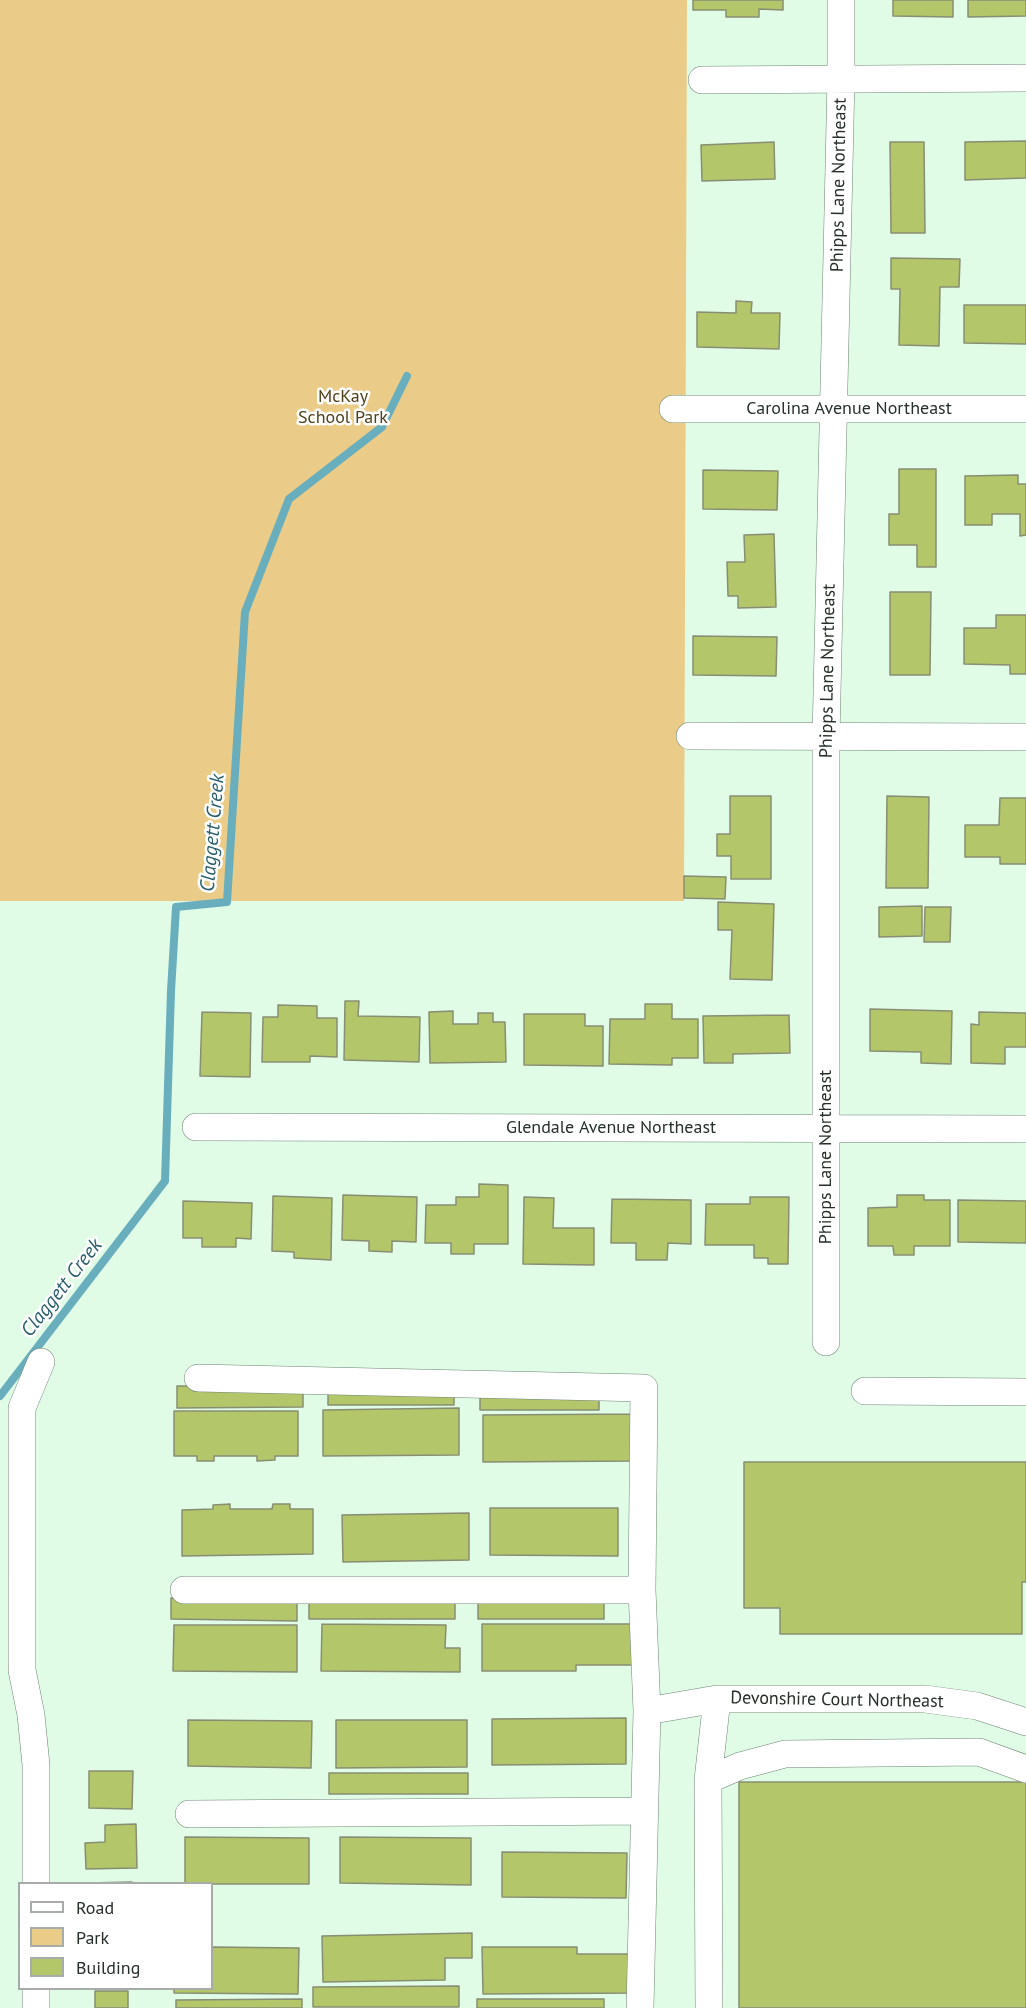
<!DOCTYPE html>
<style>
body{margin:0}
#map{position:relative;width:1026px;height:2008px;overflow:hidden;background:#e1fce6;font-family:"PT Sans",sans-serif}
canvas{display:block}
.legend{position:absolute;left:18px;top:1882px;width:195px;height:108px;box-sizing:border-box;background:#fff;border:2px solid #a8aca9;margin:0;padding:8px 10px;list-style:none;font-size:18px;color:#252f27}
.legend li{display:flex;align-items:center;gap:12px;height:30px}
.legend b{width:30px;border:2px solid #a8aca9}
</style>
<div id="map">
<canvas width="1026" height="2008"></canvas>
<ul class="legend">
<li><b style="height:8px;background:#fff"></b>Road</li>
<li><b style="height:16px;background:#eacc88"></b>Park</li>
<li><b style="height:16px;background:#b3c66a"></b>Building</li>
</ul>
</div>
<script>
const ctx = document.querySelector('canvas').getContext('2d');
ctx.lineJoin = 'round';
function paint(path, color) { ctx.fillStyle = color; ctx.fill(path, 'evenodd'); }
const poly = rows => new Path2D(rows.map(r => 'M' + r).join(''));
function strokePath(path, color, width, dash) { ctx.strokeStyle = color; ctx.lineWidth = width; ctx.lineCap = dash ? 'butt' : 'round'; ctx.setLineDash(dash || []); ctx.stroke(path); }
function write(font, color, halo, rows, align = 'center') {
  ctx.font = font + ' "PT Sans",sans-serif'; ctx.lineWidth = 5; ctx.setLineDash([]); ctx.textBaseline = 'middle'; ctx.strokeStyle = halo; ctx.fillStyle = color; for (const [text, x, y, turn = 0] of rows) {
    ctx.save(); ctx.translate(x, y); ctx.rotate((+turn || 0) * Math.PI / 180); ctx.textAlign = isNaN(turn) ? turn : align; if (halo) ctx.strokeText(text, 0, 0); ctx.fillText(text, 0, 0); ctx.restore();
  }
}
const green = poly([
 [0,0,687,0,684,901,0,901]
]);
const stream = poly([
 [0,1396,165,1181,171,991,176,907,227,902,245,612,289,499,382,427,407,376]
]);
const building = poly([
 [693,0,783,0,783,10,759,9,759,17,726,17,726,10,693,10,693,0],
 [893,0,953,0,953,17,893,16,893,0],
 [968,0,1026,0,1026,16,968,17,968,0],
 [1026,141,1026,178,965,180,965,142,1026,141],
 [774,142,775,179,702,181,701,145,774,142],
 [890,142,924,142,925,233,891,233,890,142],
 [891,258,960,259,959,287,940,287,939,346,899,345,900,289,891,289,891,258],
 [736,301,752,302,751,313,780,313,779,349,697,347,697,312,736,313,736,301],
 [964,305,1026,305,1026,344,964,343,964,305],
 [899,469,936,469,936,567,917,567,917,545,889,545,889,514,899,514,899,469],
 [703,470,778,471,777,510,703,509,703,470],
 [1018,475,1018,484,1026,484,1026,535,1020,536,1020,514,992,514,992,525,965,525,965,476,1018,475],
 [774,534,776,607,738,608,738,596,728,596,727,562,745,562,744,535,774,534],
 [890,592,931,592,930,675,890,675,890,592],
 [996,615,1026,615,1026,674,1010,674,1010,665,964,664,964,628,996,628,996,615],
 [693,636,777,637,776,676,693,675,693,636],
 [730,796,771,796,771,879,731,879,731,856,717,856,717,834,730,834,730,796],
 [887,796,929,797,928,888,886,888,887,796],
 [1000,798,1026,798,1026,864,1000,864,1000,857,965,857,965,825,999,825,1000,798],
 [684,876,726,877,725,899,684,898,684,876],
 [718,902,774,904,772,980,730,979,732,930,718,930,718,902],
 [922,906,922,936,879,937,879,907,922,906],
 [925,907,951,907,950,942,924,942,925,907],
 [345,1001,359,1001,358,1016,420,1017,419,1062,344,1060,345,1001],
 [645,1004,672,1004,672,1019,698,1019,698,1058,672,1058,672,1065,609,1064,610,1019,645,1019,645,1004],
 [278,1005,317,1006,317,1018,337,1018,337,1057,310,1056,310,1062,262,1062,263,1017,278,1017,278,1005],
 [870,1009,952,1011,951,1064,921,1063,921,1052,870,1051,870,1009],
 [453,1011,453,1024,478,1024,478,1013,493,1013,493,1022,505,1022,506,1062,430,1063,429,1012,453,1011],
 [202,1012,251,1013,250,1077,200,1076,202,1012],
 [979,1012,1026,1013,1026,1047,1005,1047,1005,1064,971,1063,971,1024,979,1025,979,1012],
 [524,1014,585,1014,585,1026,603,1026,603,1066,524,1065,524,1014],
 [789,1015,790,1053,733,1054,733,1063,704,1063,703,1016,789,1015],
 [479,1184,508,1185,508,1244,474,1244,474,1254,451,1254,451,1243,425,1243,426,1205,456,1205,456,1197,479,1197,479,1184],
 [343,1195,417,1197,416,1242,392,1241,392,1252,369,1251,369,1241,342,1240,343,1195],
 [897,1195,924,1195,924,1200,950,1200,950,1246,914,1246,914,1255,894,1255,893,1246,868,1246,868,1208,897,1207,897,1195],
 [273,1196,332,1198,331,1260,294,1258,294,1252,272,1251,273,1196],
 [524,1197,554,1198,553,1228,594,1228,594,1265,523,1264,524,1197],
 [750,1197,789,1197,788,1264,768,1264,768,1258,754,1258,754,1245,705,1245,706,1204,750,1204,750,1197],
 [612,1199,691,1200,691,1244,668,1243,667,1260,636,1260,636,1243,611,1243,612,1199],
 [958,1200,1026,1201,1026,1243,958,1242,958,1200],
 [183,1201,252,1203,251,1239,236,1238,236,1247,202,1247,202,1238,183,1238,183,1201],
 [328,1384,454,1385,454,1405,328,1405,328,1384],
 [177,1386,303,1386,303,1407,177,1408,177,1386],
 [599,1388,599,1410,480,1410,480,1389,599,1388],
 [459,1408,459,1455,323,1456,323,1410,459,1408],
 [174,1411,298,1411,298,1456,275,1456,275,1460,257,1461,257,1456,214,1456,214,1461,197,1461,197,1456,174,1456,174,1411],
 [637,1414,638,1461,483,1462,483,1415,637,1414],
 [744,1462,1026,1462,1026,1582,1022,1582,1022,1634,780,1634,780,1608,744,1608,744,1462],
 [230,1504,230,1509,272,1509,273,1504,290,1504,290,1509,313,1509,313,1554,182,1556,182,1510,213,1509,213,1505,230,1504],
 [490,1508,618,1508,618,1556,490,1555,490,1508],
 [469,1513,469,1560,343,1562,342,1515,469,1513],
 [171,1598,297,1600,297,1621,171,1619,171,1598],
 [309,1598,455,1598,455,1619,309,1619,309,1598],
 [478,1598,604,1598,604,1619,478,1619,478,1598],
 [322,1624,446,1625,445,1648,460,1648,460,1672,321,1671,322,1624],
 [482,1624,635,1624,635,1665,576,1665,576,1671,482,1671,482,1624],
 [174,1625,297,1625,297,1672,173,1671,174,1625],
 [626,1718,626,1764,492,1765,492,1719,626,1718],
 [188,1720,312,1721,311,1768,188,1766,188,1720],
 [336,1720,467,1720,467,1767,336,1768,336,1720],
 [89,1771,133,1771,132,1809,89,1808,89,1771],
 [329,1773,468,1773,468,1794,329,1794,329,1773],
 [739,1782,1026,1782,1026,2008,739,2008,739,1782],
 [136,1824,137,1868,86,1869,85,1843,105,1842,105,1825,136,1824],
 [185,1837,309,1838,309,1884,185,1884,185,1837],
 [340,1837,471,1838,471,1885,340,1883,340,1837],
 [502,1852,627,1853,626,1898,502,1897,502,1852],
 [132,1882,132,1884,89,1884,89,1883,132,1882],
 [472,1933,472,1958,445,1958,445,1980,323,1982,322,1936,472,1933],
 [212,1947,299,1948,298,1994,174,1993,174,1988,212,1988,212,1947],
 [482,1947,577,1947,577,1954,637,1954,637,1993,483,1994,482,1947],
 [459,1986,459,2007,313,2007,313,1987,459,1986],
 [95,1991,128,1991,128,2008,95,2008,95,1991],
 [302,1999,302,2008,176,2008,176,2000,302,1999],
 [477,1999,604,1999,604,2008,477,2008,477,1999]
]);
const minor = poly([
 [702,80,1026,78],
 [673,409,1026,409],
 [690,736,1026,737],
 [196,1127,1026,1129],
 [826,1342,826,737,841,79,841,0],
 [198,1378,644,1388,642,1590,647,1711,717,1699,925,1699,977,1706,1026,1722],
 [865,1391,1026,1392],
 [184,1590,642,1590],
 [708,1780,740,1766,785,1754,979,1752,1026,1769],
 [189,1814,644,1811],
 [36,1884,36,1765,31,1715,22,1670,22,1408,41,1362],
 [36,1988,36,2008],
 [640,2008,647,1711],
 [709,2008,708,1780,717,1699]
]);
const streetNames = [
 ["Phipps Lane Northeast",839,185,-89],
 ["Carolina Avenue Northeast",849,409],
 ["Phipps Lane Northeast",828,671,-89],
 ["Glendale Avenue Northeast",611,1128],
 ["Phipps Lane Northeast",826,1157,-90],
 ["Devonshire Court Northeast",837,1700,1]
];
const parkNames = [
 ["McKay",343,397],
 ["School Park",343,418]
];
const waterNames = [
 ["Claggett Creek",213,833,-85],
 ["Claggett Creek",62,1288,-52]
];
paint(green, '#eacc88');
strokePath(stream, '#69aebc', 8);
paint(building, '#b3c66a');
strokePath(building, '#888e73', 1.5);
strokePath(minor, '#6c8471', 28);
strokePath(minor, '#fff', 27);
write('18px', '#252f27', '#fff', streetNames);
write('18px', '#4f3f18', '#fff', parkNames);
write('italic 20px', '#285e6b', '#fff', waterNames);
</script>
